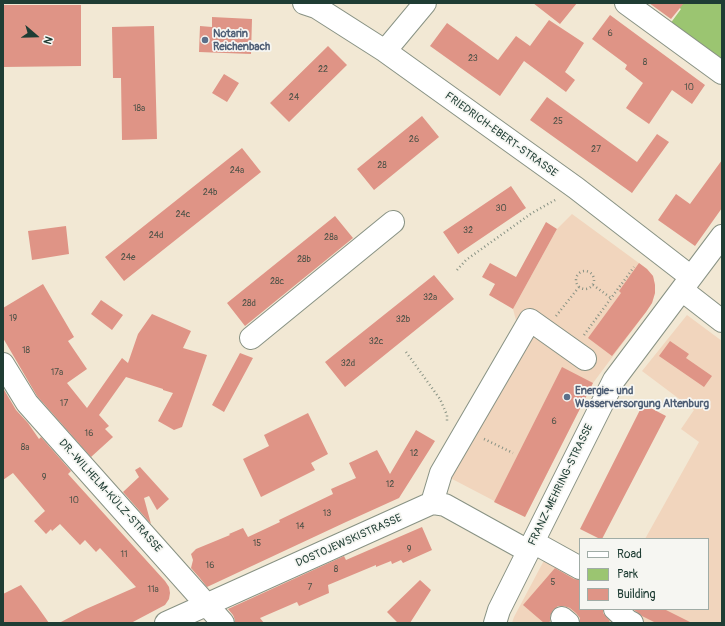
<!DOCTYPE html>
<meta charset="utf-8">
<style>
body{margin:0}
#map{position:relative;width:725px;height:626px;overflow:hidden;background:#f2e8d4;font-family:Pangolin,sans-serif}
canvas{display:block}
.frame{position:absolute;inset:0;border:4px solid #1f3d34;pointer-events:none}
.legend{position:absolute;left:579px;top:538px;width:130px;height:72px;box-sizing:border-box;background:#f6f6f2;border:1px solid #a0aca6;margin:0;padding:5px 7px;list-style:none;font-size:12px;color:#1f3d34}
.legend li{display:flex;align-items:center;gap:8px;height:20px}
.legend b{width:20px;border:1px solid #a0aca6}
.north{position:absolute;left:16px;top:16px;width:40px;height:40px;-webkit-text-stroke:3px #f6f6f2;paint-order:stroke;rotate:110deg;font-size:11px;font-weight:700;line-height:16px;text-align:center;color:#1f3d34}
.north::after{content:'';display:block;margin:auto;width:14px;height:18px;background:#1f3d34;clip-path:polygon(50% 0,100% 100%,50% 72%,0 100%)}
</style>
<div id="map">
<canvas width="725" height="626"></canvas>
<div class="frame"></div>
<ul class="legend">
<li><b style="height:5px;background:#fff"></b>Road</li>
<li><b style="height:11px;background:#9bc571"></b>Park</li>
<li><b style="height:11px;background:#df9486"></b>Building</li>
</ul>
<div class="north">N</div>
</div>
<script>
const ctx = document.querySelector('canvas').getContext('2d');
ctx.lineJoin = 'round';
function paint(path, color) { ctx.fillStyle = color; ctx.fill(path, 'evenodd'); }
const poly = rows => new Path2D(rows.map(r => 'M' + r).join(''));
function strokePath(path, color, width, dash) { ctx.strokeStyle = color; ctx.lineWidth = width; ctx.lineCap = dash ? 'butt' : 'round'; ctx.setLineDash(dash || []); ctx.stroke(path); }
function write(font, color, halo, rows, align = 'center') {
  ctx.font = font + ' Pangolin,sans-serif'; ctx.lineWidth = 3.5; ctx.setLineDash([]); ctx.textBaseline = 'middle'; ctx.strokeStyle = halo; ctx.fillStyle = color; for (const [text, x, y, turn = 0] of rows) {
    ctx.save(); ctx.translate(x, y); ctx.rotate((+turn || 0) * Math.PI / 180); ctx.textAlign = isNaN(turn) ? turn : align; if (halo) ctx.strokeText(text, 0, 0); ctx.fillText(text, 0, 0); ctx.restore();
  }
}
const built = poly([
 [572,214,647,269,653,276,655,285,655,293,652,303,646,312,593,383,525,517,433,469,517,324,513,309,557,229],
 [687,315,722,341,722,623,512,623,514,617,549,551,580,560,580,609,708,609,708,539,645,539,699,442,681,429,694,410,642,371]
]);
const green = poly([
 [673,3,722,3,722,64,670,24,681,9]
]);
const building = poly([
 [533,3,577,3,560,24],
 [649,3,684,3,671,19],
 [3,5,81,5,81,66,3,67],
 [610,15,705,85,692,104,672,90,649,124,626,108,643,83,625,69,627,65,592,39],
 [212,17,252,19,251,54,199,52,200,26,212,27],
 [549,20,584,43,565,72,575,80,566,92,524,61,500,96,430,46,447,23,498,60,516,36,530,46],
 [154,26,157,139,122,140,121,78,113,78,112,27],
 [328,46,347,65,289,122,270,103],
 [224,74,239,83,227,102,212,93],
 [547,97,637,162,657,134,669,142,632,193,530,120],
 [422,116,439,137,374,190,357,169],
 [242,148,261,172,124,281,105,257],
 [722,160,722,208,695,246,658,220,676,194,690,204],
 [511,186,526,208,458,254,443,232],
 [335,216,353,238,245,326,227,303],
 [546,222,557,229,513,309,489,295,495,284,482,277,490,263,516,277],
 [66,226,69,254,32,260,28,231],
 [639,263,647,269,653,276,655,285,655,293,652,303,646,312,612,356,588,338,621,293,619,291],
 [434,275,454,299,345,387,325,362],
 [43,284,74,337,68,341,87,369,67,383,87,408,122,358,128,363,138,334,152,314,191,331,183,348,207,355,182,427,174,430,158,421,173,393,163,390,163,389,126,377,99,415,109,426,105,429,113,437,91,457,37,396,3,338,3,308],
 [101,300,123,315,112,330,91,314],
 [670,341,689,354,686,358,712,376,704,387,659,356],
 [240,353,253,358,224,412,212,405],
 [562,367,593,383,525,517,494,502],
 [3,388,16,410,28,423,39,439,41,437,71,471,68,474,165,581,169,587,170,593,169,599,165,605,131,623,59,623,86,609,136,587,100,548,96,552,85,540,80,545,60,524,52,531,51,529,46,534,34,521,45,511,13,473,3,480],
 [643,404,666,416,602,539,600,539,580,529],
 [308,413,328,454,311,463,315,470,261,497,243,459,269,446,264,435],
 [416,430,435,441,399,498,346,522,207,587,199,577,198,576,191,568,193,560,191,554,196,549,230,535,229,534,243,528,248,537,280,522,279,520,333,494,331,489,356,478,349,463,377,450,390,474],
 [140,467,169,499,157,510,149,496,144,498,151,524,123,492,139,477,135,470],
 [422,527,432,550,403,563,401,560,392,564,391,561,376,567,376,565,328,585,329,593,299,606,297,602,260,618,264,623,235,623,235,620,233,615,228,609,344,556,346,560],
 [555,568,574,579,580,580,580,609,603,609,603,613,610,621,608,623,580,623,580,618,576,613,570,608,564,606,558,606,553,610,550,616,550,621,549,623,544,623,523,605],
 [420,580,431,590,410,623,398,623,387,612],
 [21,585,37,606,49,623,3,623,3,594],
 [633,609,664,609,692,623,656,623,642,616]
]);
const path = poly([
 [457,270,466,260,532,213,557,199],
 '576 280a9 9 0 1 1 18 0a9 9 0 1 1-18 0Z',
 [593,285,611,298],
 [556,316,579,287],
 [584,335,634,267],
 [406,352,440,399,447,415,447,423],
 [484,439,513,453]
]);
const minor = poly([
 [304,3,316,7,385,51,576,188,691,277],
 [626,3,722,73],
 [385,51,425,3],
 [682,290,722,321],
 [251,338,393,222],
 [3,364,27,403,223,623],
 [432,503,441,473,530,320,585,359],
 [533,542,580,568],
 [615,609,628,621,632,623],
 [562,618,568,623],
 [166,623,432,503,445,505,528,551],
 [495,623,499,610,614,380,722,236]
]);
const markers = [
 [205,40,4,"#5c6f8a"],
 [567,397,4,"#5c6f8a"]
];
const numberNames = [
 ["6",610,34],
 ["23",473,59],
 ["8",645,63],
 ["22",323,70],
 ["10",689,88],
 ["24",294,98],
 ["18a",139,109],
 ["25",558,122],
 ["26",414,140],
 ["27",596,150],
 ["28",382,166],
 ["24a",237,171],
 ["24b",210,193],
 ["30",501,209],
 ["24c",183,215],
 ["32",468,231],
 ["24d",156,236],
 ["28a",331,238],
 ["24e",128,258],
 ["28b",304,260],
 ["28c",277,282],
 ["32a",430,298],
 ["28d",249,304],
 ["19",13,319],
 ["32b",403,320],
 ["32c",376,342],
 ["18",26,351],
 ["32d",348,364],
 ["17a",57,373],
 ["17",64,404],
 ["6",554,422],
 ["16",89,434],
 ["8a",25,448],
 ["12",414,454],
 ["9",44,478],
 ["12",390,485],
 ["10",74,501],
 ["13",327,514],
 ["14",300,527],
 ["15",257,544],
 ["9",409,550],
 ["11",124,555],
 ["16",210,566],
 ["8",336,570],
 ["5",553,583],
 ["7",310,588],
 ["11a",153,590]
];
const serviceNames = [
 ["Notarin",213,34],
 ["Reichenbach",213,47],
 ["Energie- und",575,391],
 ["Wasserversorgung Altenburg",575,404]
];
const streetNames = [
 ["FRIEDRICH-EBERT-STRASSE",501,135,36],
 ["FRANZ-MEHRING-STRASSE",561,485,-64],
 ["DR.-WILHELM-KÜLZ-STRASSE",110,496,48],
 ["DOSTOJEWSKISTRASSE",349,541,-24]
];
paint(built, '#f1d5bd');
paint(green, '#9bc571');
paint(building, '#df9486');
strokePath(minor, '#889284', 24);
strokePath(path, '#889284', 2.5, [1, 3]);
strokePath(minor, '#fff', 22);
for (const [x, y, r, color] of markers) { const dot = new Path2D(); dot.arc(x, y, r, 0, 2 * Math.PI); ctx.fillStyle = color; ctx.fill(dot); strokePath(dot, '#f6f6f2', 1.5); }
write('9px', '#4f5348', null, numberNames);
write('bold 11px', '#4e5e75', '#f6f6f2', serviceNames, 'left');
write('11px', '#1f3d34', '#f6f6f2', streetNames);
</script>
